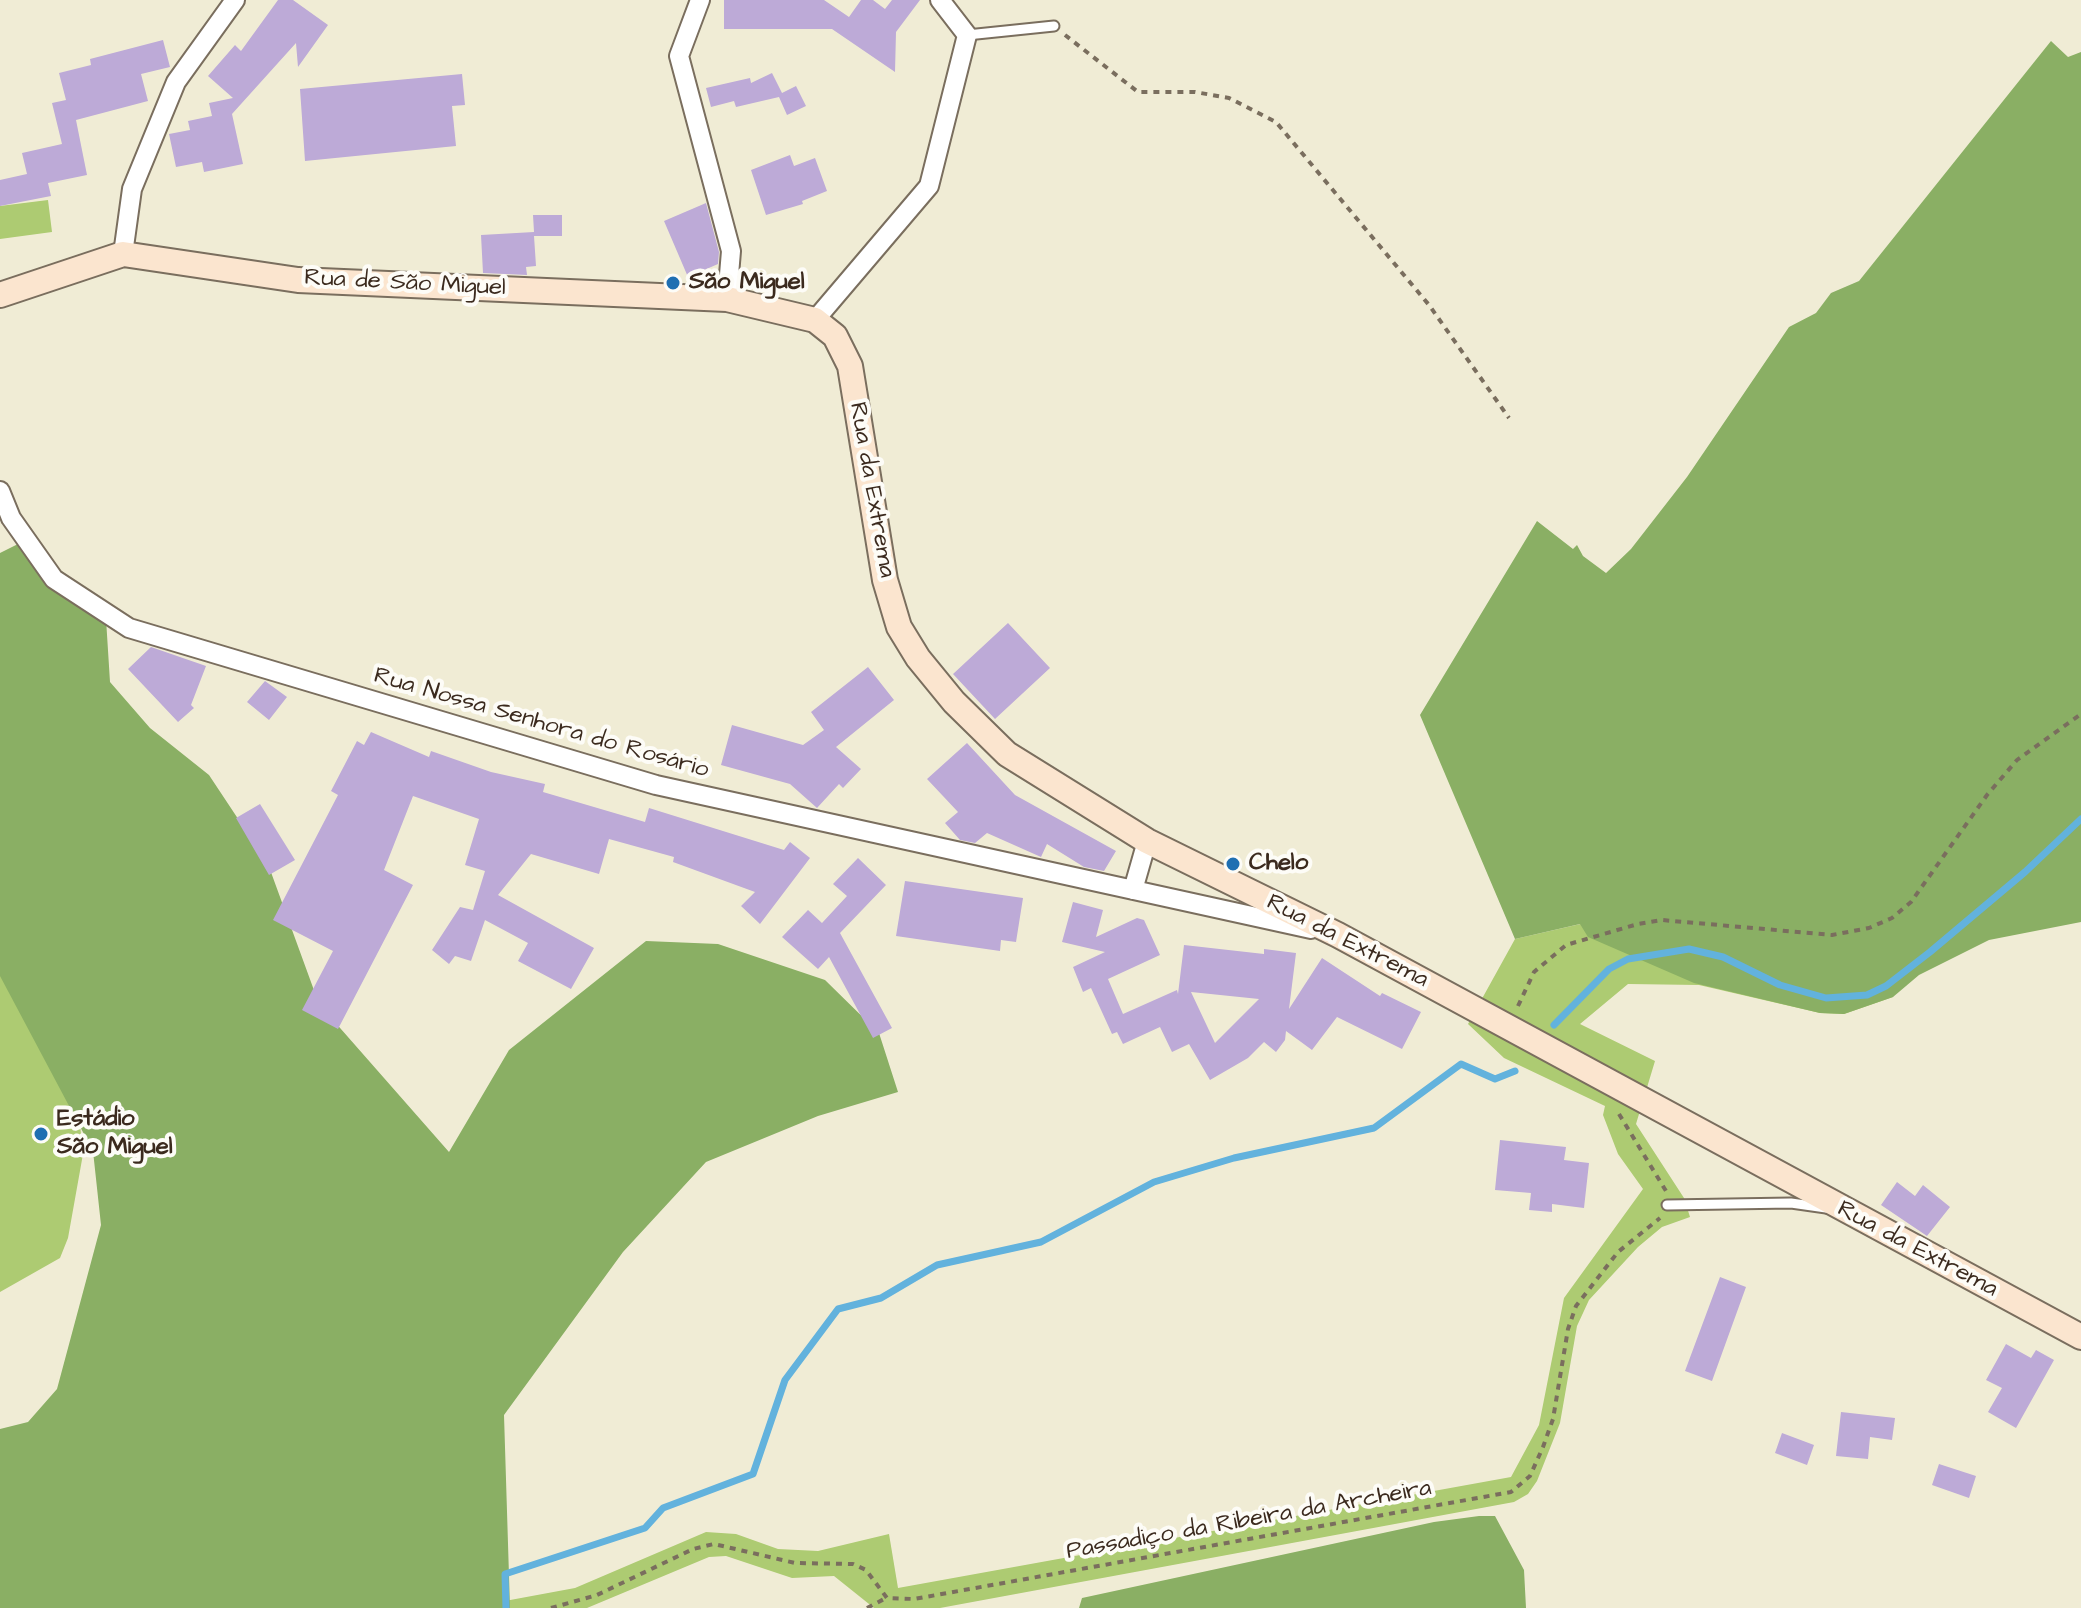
<!DOCTYPE html>
<meta charset="utf-8">
<style>
body{margin:0}
canvas{display:block;background:#f0ecd5}
</style>
<canvas width="2081" height="1608"></canvas>
<script>
const ctx = document.querySelector('canvas').getContext('2d');
ctx.lineJoin = 'round';
function paint(path, color) { ctx.fillStyle = color; ctx.fill(path, 'evenodd'); }
const poly = rows => new Path2D(rows.map(r => 'M' + r).join(''));
function strokePath(path, color, width, dash) { ctx.strokeStyle = color; ctx.lineWidth = width; ctx.lineCap = dash ? 'butt' : 'round'; ctx.setLineDash(dash || []); ctx.stroke(path); }
function write(font, color, halo, rows, align = 'center') {
  ctx.font = font + ' "Architects Daughter",sans-serif'; ctx.lineWidth = 8; ctx.setLineDash([]); ctx.textBaseline = 'middle'; ctx.strokeStyle = halo; ctx.fillStyle = color; for (const [text, x, y, turn = 0] of rows) {
    ctx.save(); ctx.translate(x, y); ctx.rotate((+turn || 0) * Math.PI / 180); ctx.textAlign = isNaN(turn) ? turn : align; if (halo) ctx.strokeText(text, 0, 0); ctx.fillText(text, 0, 0); ctx.restore();
  }
}
const green = poly([
 [48,200,52,232,0,239,0,206],
 [1694,898,1893,997,1844,1014,1820,1013,1699,985,1628,984,1580,1024,1655,1061,1636,1124,1684,1198,1690,1217,1662,1227,1638,1247,1589,1300,1577,1326,1560,1423,1537,1481,1528,1494,1514,1502,940,1608,874,1608,834,1576,792,1578,726,1556,709,1557,587,1608,467,1608,575,1588,706,1532,736,1534,778,1549,818,1551,889,1534,898,1588,1511,1477,1539,1425,1564,1298,1643,1189,1618,1154,1603,1115,1605,1106,1504,1058,1468,1024,1515,939],
 [0,973,79,1115,83,1154,68,1238,60,1258,0,1292]
]);
const forest = poly([
 [2051,41,2068,57,2081,52,2081,922,1989,940,1919,975,1893,997,1844,1014,1820,1013,1694,983,1588,937,1580,924,1515,939,1420,715,1537,521,1573,549,1577,545,1583,556,1606,573,1631,549,1687,477,1789,327,1816,313,1831,293,1859,281],
 [22,542,105,603,110,682,150,728,209,775,268,864,319,1004,449,1152,509,1050,646,941,718,944,825,980,879,1033,898,1092,818,1116,706,1162,623,1252,504,1415,510,1608,0,1608,0,1429,28,1422,57,1389,101,1225,93,1151,0,976,0,553],
 [1479,1516,1495,1516,1524,1570,1526,1608,1079,1608,1082,1598,1434,1522]
]);
const stream = poly([
 [1554,1025,1609,969,1628,959,1689,949,1723,957,1780,985,1826,998,1867,995,1886,986,1930,952,2025,872,2081,819],
 [506,1608,505,1574,645,1528,663,1508,753,1474,785,1380,838,1309,881,1298,937,1265,1041,1242,1154,1182,1234,1158,1374,1128,1461,1064,1495,1079,1515,1071]
]);
const building = poly([
 [278,0,293,0,328,25,298,67,296,43,232,114,243,164,204,172,202,162,176,167,169,134,190,130,188,121,212,116,209,103,233,98,208,76,235,45,241,51],
 [724,0,824,0,849,17,861,0,873,0,885,9,892,0,920,0,896,32,895,72,832,29,724,29],
 [163,40,170,67,141,74,148,101,76,120,87,175,48,183,51,196,0,206,0,180,27,174,22,153,62,144,52,103,66,100,59,73,91,65,90,59],
 [772,73,782,93,796,86,806,106,787,115,779,97,736,107,734,101,711,107,706,88,750,78,751,83],
 [462,74,465,105,452,106,456,146,305,161,300,89],
 [790,155,794,166,815,158,827,191,802,201,803,204,766,215,751,170],
 [706,203,719,252,718,264,688,277,664,221],
 [533,215,562,215,562,236,534,236,536,266,526,267,527,275,483,273,481,235,534,232],
 [1008,623,1050,668,995,719,953,674],
 [151,647,206,666,191,705,194,708,178,722,128,669],
 [868,667,894,700,836,747,861,769,843,788,839,784,817,808,790,784,721,765,732,725,803,745,824,730,811,712],
 [265,681,287,697,269,720,247,702],
 [371,732,429,757,431,751,491,772,545,784,543,792,645,822,649,808,784,850,790,842,810,858,760,924,741,906,755,892,673,862,674,857,609,839,599,874,531,854,498,895,594,948,571,989,518,961,528,943,485,920,471,961,455,956,449,964,432,950,460,907,473,910,485,871,465,865,479,819,413,796,384,870,413,885,338,1029,302,1010,333,951,273,920,338,795,331,791,357,741,364,745],
 [967,743,1015,795,1116,851,1104,871,1084,867,1047,844,1041,857,987,833,975,843,960,840,945,823,958,812,927,779],
 [260,804,295,860,269,875,236,818],
 [858,858,886,885,840,933,892,1028,873,1038,829,957,818,969,782,937,808,910,822,923,847,896,833,884],
 [905,881,1023,898,1016,942,1001,940,1000,951,896,936],
 [1073,902,1103,910,1096,937,1137,918,1144,920,1160,955,1108,979,1123,1014,1177,990,1178,994,1184,945,1264,954,1264,949,1296,953,1289,1009,1322,958,1380,996,1382,993,1421,1012,1402,1049,1337,1017,1312,1050,1286,1031,1285,1040,1276,1052,1264,1042,1248,1058,1210,1080,1189,1044,1172,1052,1160,1027,1123,1044,1117,1032,1112,1034,1091,988,1083,992,1073,967,1105,952,1062,942],
 [1191,992,1259,999,1215,1043],
 [1500,1140,1566,1147,1564,1160,1589,1163,1584,1208,1552,1204,1552,1212,1529,1210,1531,1193,1495,1190],
 [1897,1182,1915,1196,1923,1185,1950,1207,1927,1236,1881,1205],
 [1720,1277,1746,1287,1712,1381,1685,1371],
 [2006,1344,2031,1358,2036,1350,2054,1360,2016,1428,1988,1412,2002,1388,1986,1380],
 [1841,1412,1895,1418,1892,1440,1870,1437,1868,1459,1836,1456],
 [1782,1433,1814,1445,1807,1465,1775,1453],
 [1939,1464,1976,1476,1969,1498,1932,1485]
]);
const path = poly([
 [1065,35,1138,92,1195,92,1229,98,1276,122,1429,305,1509,418],
 [1518,1006,1534,972,1566,945,1638,924,1662,920,1832,935,1869,928,1892,918,1911,902,1987,795,2017,760,2081,714],
 [1619,1114,1666,1191],
 [551,1608,597,1595,693,1549,714,1544,795,1563,853,1564,866,1570,887,1598,914,1599,1511,1492,1530,1476,1543,1447,1553,1419,1568,1329,1576,1306,1618,1252,1660,1218],
 [867,1608,886,1598]
]);
const lane = poly([
 [967,35,1054,26],
 [1667,1205,1791,1203,1826,1208]
]);
const street = poly([
 [700,0,679,56,731,251,727,299],
 [123,254,132,189,176,82,235,0],
 [815,320,929,186,967,35,940,0],
 [0,491,11,518,54,579,129,628,656,785,1311,929],
 [1133,890,1147,841]
]);
const secondary = poly([
 [0,295,123,254,298,280,727,299,815,320,835,336,850,366,885,580,899,627,918,658,954,702,1007,754,1147,841,1338,935,2081,1337]
]);
const markers = [
 [673,283,8,"#1f6fb2"],
 [1233,864,8,"#1f6fb2"],
 [41,1134,8,"#1f6fb2"]
];
const poiNames = [
 ["São Miguel",689,283],
 ["Chelo",1249,864],
 ["Estádio",57,1120],
 ["São Miguel",57,1148]
];
const streetNames = [
 ["Rua de São Miguel",405,284,3],
 ["Rua da Extrema",871,490,80],
 ["Rua Nossa Senhora do Rosário",541,724,16],
 ["Rua da Extrema",1347,942,27],
 ["Rua da Extrema",1917,1250,28],
 ["Passadiço da Ribeira da Archeira",1249,1521,-10]
];
paint(green, '#adcb72');
paint(forest, '#8aaf64');
strokePath(stream, '#62b2dd', 7);
paint(building, '#bdaad7');
strokePath(lane, '#7a6e5e', 13);
strokePath(street, '#7a6e5e', 22);
strokePath(secondary, '#7a6e5e', 28);
strokePath(path, '#7a6e5e', 4, [6, 6]);
strokePath(lane, '#fff', 9);
strokePath(street, '#fff', 18);
strokePath(secondary, '#fbe5cf', 24);
for (const [x, y, r, color] of markers) { const dot = new Path2D(); dot.arc(x, y, r, 0, 2 * Math.PI); ctx.fillStyle = color; ctx.fill(dot); strokePath(dot, '#fdfcf7', 3); }
write('bold 24px', '#3b2a1e', '#fdfcf7', poiNames, 'left');
write('24px', '#3b2a1e', '#fdfcf7', streetNames);
</script>
